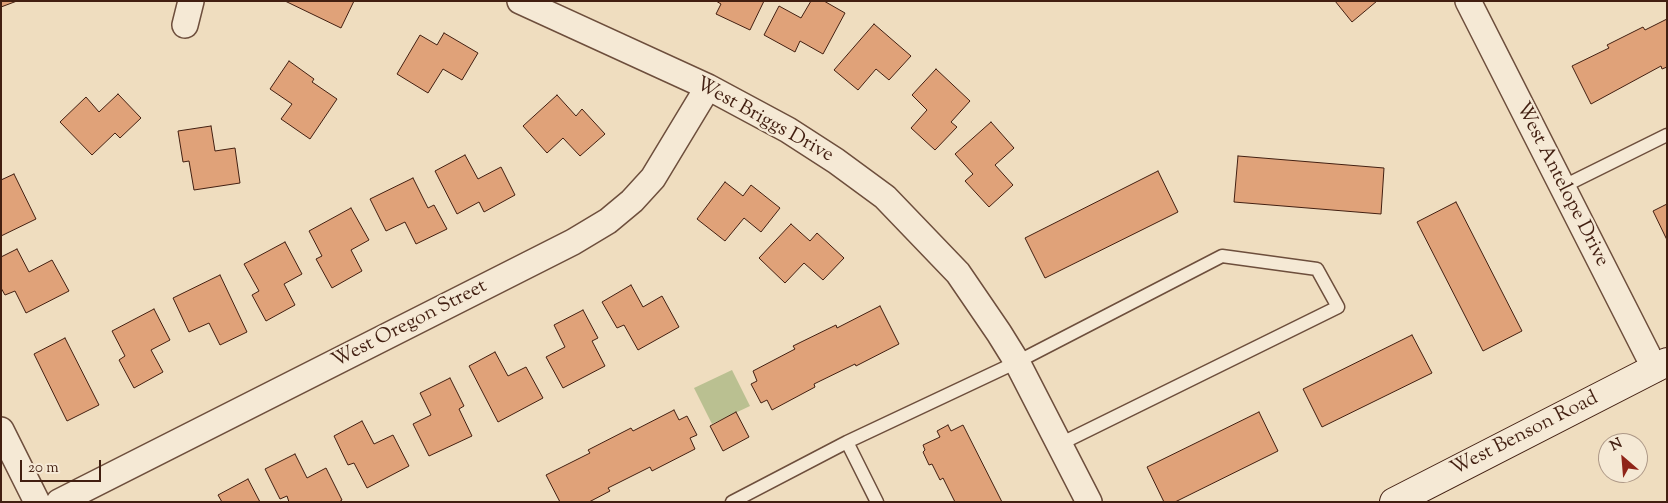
<!DOCTYPE html>
<style>
body{margin:0}
#map{position:relative;width:1668px;height:503px;overflow:hidden;background:#efddbf;font-family:"Sorts Mill Goudy",serif}
canvas{display:block}
.frame{position:absolute;inset:0;border:2px solid #421f11;pointer-events:none}
.north{position:absolute;left:1598px;top:433px;width:50px;height:50px;box-sizing:border-box;background:#f5e9d5;border:1px solid #ad9887;border-radius:50%;rotate:333deg;font-size:14px;font-weight:700;line-height:20px;text-align:center;color:#421f11}
.north::after{content:'';display:block;margin:auto;width:18px;height:22px;background:#8f2418;clip-path:polygon(50% 0,100% 100%,50% 72%,0 100%)}
.scale{position:absolute;left:20px;top:460px;width:81px;height:22px;box-sizing:border-box;border:2px solid #421f11;border-top:0;padding-left:6px;font-size:15px;line-height:18px;white-space:nowrap;color:#421f11;-webkit-text-stroke:4px #f5e9d5;paint-order:stroke}
</style>
<div id="map">
<canvas width="1668" height="503"></canvas>
<div class="frame"></div>
<div class="north">N</div>
<div class="scale">20 m</div>
</div>
<script>
const ctx = document.querySelector('canvas').getContext('2d');
ctx.lineJoin = 'round';
function paint(path, color) { ctx.fillStyle = color; ctx.fill(path, 'evenodd'); }
const poly = rows => new Path2D(rows.map(r => 'M' + r).join(''));
function strokePath(path, color, width, dash) { ctx.strokeStyle = color; ctx.lineWidth = width; ctx.lineCap = dash ? 'butt' : 'round'; ctx.setLineDash(dash || []); ctx.stroke(path); }
function write(font, color, halo, rows, align = 'center') {
  ctx.font = font + ' "Sorts Mill Goudy",serif'; ctx.lineWidth = 4.5; ctx.setLineDash([]); ctx.textBaseline = 'middle'; ctx.strokeStyle = halo; ctx.fillStyle = color; for (const [text, x, y, turn = 0] of rows) {
    ctx.save(); ctx.translate(x, y); ctx.rotate((+turn || 0) * Math.PI / 180); ctx.textAlign = isNaN(turn) ? turn : align; if (halo) ctx.strokeText(text, 0, 0); ctx.fillText(text, 0, 0); ctx.restore();
  }
}
const green = poly([
 [732,370,750,406,712,424,694,388]
]);
const building = poly([
 [1,1,17,1,1,7,1,1],
 [285,1,354,1,341,28,285,1],
 [716,1,764,1,750,30,716,14,721,4,716,1],
 [811,1,824,1,845,13,823,54,800,41,795,52,764,35,779,6,801,18,811,1],
 [1335,1,1377,1,1352,22,1335,1],
 [1667,19,1667,67,1662,69,1661,66,1591,104,1572,66,1609,48,1607,45,1643,27,1645,30,1667,19],
 [874,24,911,56,889,80,876,69,858,90,834,70,874,24],
 [444,33,478,53,462,80,443,69,428,93,397,74,420,35,437,45,444,33],
 [289,61,314,79,312,82,337,99,310,139,281,119,292,104,270,89,289,61],
 [936,69,970,101,951,122,957,127,935,150,911,128,927,110,912,95,936,69],
 [118,94,141,118,120,138,115,133,92,155,60,122,86,97,99,112,118,94],
 [557,95,576,116,582,109,605,134,580,156,563,138,547,153,523,126,557,95],
 [991,122,1014,148,995,165,1013,185,989,207,965,181,973,174,955,154,991,122],
 [211,126,215,151,235,148,240,183,194,190,189,161,183,162,178,131,211,126],
 [465,155,478,179,501,167,515,195,484,212,479,202,457,214,435,171,465,155],
 [1238,156,1384,168,1381,214,1234,202,1238,156],
 [1158,171,1178,212,1045,278,1025,238,1158,171],
 [14,174,36,219,1,236,1,180,14,174],
 [413,178,428,208,434,205,447,229,416,244,405,222,386,231,370,199,413,178],
 [725,182,743,196,751,185,780,208,761,232,744,218,725,241,697,219,725,182],
 [1456,202,1522,331,1483,351,1417,222,1456,202],
 [1667,204,1667,240,1653,211,1667,204],
 [351,208,369,240,351,250,362,271,332,288,316,259,322,256,309,231,351,208],
 [791,224,810,241,817,233,844,258,823,280,804,263,785,283,759,258,791,224],
 [285,242,302,274,284,284,295,305,266,321,252,295,259,291,244,264,285,242],
 [17,249,29,272,52,260,69,291,26,313,15,291,5,295,1,288,1,257,17,249],
 [220,275,247,332,220,345,209,323,189,332,173,298,220,275],
 [631,285,643,307,662,296,679,327,638,350,624,325,617,328,602,302,631,285],
 [880,306,899,344,856,366,855,364,814,384,815,387,772,410,767,400,761,403,751,384,757,381,753,371,795,349,793,346,836,325,837,328,880,306],
 [154,309,170,340,151,350,163,372,134,388,119,360,125,356,112,331,154,309],
 [583,310,598,338,592,341,605,366,563,388,546,357,565,347,554,325,583,310],
 [1412,335,1432,373,1322,427,1303,389,1412,335],
 [65,338,99,405,67,421,34,354,65,338],
 [495,352,508,376,526,367,543,398,498,422,469,366,495,352],
 [450,378,464,406,459,409,472,436,429,456,413,424,431,415,420,393,450,378],
 [674,410,679,420,687,416,697,435,690,438,695,449,652,471,650,467,608,488,610,491,589,502,560,502,546,475,590,453,588,450,631,428,633,431,674,410],
 [736,412,749,437,723,451,710,426,736,412],
 [1259,412,1278,451,1175,502,1164,502,1147,467,1259,412],
 [362,421,374,444,393,435,409,466,367,488,354,463,348,465,334,436,362,421],
 [948,425,951,431,963,425,1002,502,955,502,943,478,940,480,932,464,929,465,923,452,925,450,923,445,940,437,937,431,948,425],
 [295,454,307,478,326,468,342,500,339,502,289,502,287,496,280,499,265,469,295,454],
 [248,479,260,502,222,502,218,495,248,479]
]);
const service = poly([
 [1562,187,1667,135],
 [847,442,877,502],
 [732,502,847,442,1017,362,1222,256,1317,269,1338,307,1060,444]
]);
const minor = poly([
 [520,1,708,87,788,130,836,161,885,197,958,273,999,333,1017,362,1089,502],
 [1468,1,1655,369],
 [185,25,191,1],
 [1,430,37,502],
 [59,502,573,242,608,221,632,201,653,178,708,87]
]);
const secondary = poly([
 [1394,502,1667,362]
]);
const streetNames = [
 ["West Briggs Drive",764,121,29],
 ["West Antelope Drive",1561,185,63],
 ["West Oregon Street",410,325,-27],
 ["West Benson Road",1525,435,-27]
];
paint(green, '#bac091');
paint(building, '#e0a279');
strokePath(building, '#421f11', 1);
strokePath(service, '#6d4e3c', 15);
strokePath(minor, '#6d4e3c', 28);
strokePath(secondary, '#421f11', 30);
strokePath(service, '#f5e9d5', 12);
strokePath(minor, '#f5e9d5', 25);
strokePath(secondary, '#f5e9d5', 28);
write('20px', '#421f11', '#f5e9d5', streetNames);
</script>
